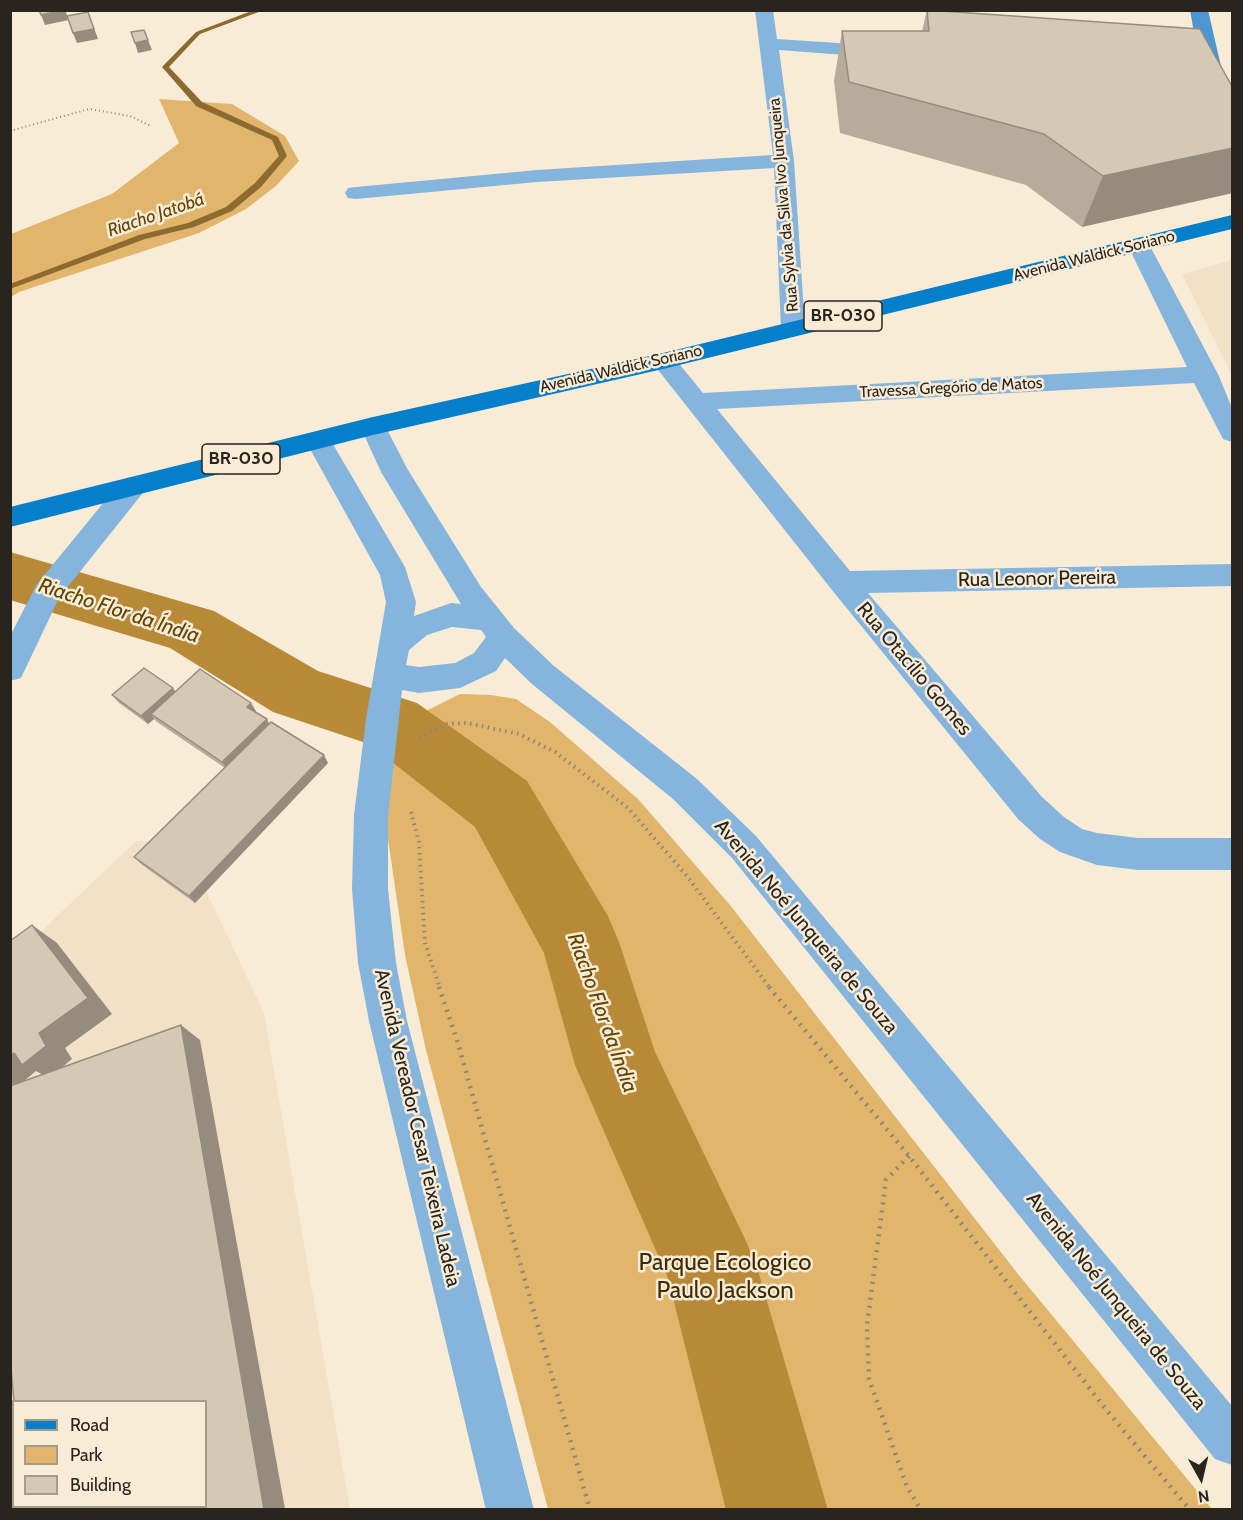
<!DOCTYPE html>
<meta charset="utf-8">
<style>
body{margin:0}
#map{position:relative;width:1243px;height:1520px;overflow:hidden;background:#f9ecd7;font-family:Cabin,sans-serif}
canvas{display:block}
.frame{position:absolute;inset:0;border:12px solid #29241d;pointer-events:none}
.legend{position:absolute;left:12px;top:1400px;width:195px;height:108px;box-sizing:border-box;background:#f9ecd7;border:2px solid #a69c8d;margin:0;padding:8px 10px;list-style:none;font-size:18px;color:#29241d}
.legend li{display:flex;align-items:center;gap:12px;height:30px}
.legend b{width:30px;border:2px solid #a69c8d}
.north{position:absolute;left:1171px;top:1448px;width:60px;height:60px;-webkit-text-stroke:4px #f9ecd7;paint-order:stroke;rotate:172deg;font-size:16px;font-weight:700;line-height:24px;text-align:center;color:#29241d}
.north::after{content:'';display:block;margin:auto;width:21px;height:27px;background:#29241d;clip-path:polygon(50% 0,100% 100%,50% 72%,0 100%)}
</style>
<div id="map">
<canvas width="1243" height="1520"></canvas>
<div class="frame"></div>
<ul class="legend">
<li><b style="height:8px;background:#057fc9"></b>Road</li>
<li><b style="height:16px;background:#e1b56b"></b>Park</li>
<li><b style="height:16px;background:#d5c8b4"></b>Building</li>
</ul>
<div class="north">N</div>
</div>
<script>
const ctx = document.querySelector('canvas').getContext('2d');
ctx.lineJoin = 'round';
function paint(path, color) { ctx.fillStyle = color; ctx.fill(path, 'evenodd'); }
const poly = rows => new Path2D(rows.map(r => 'M' + r).join(''));
function strokePath(path, color, width, dash) { ctx.strokeStyle = color; ctx.lineWidth = width; ctx.lineCap = dash ? 'butt' : 'round'; ctx.setLineDash(dash || []); ctx.stroke(path); }
function write(font, color, halo, rows, align = 'center') {
  ctx.font = font + ' Cabin,sans-serif'; ctx.lineWidth = 5; ctx.setLineDash([]); ctx.textBaseline = 'middle'; ctx.strokeStyle = halo; ctx.fillStyle = color; for (const [text, x, y, turn = 0] of rows) {
    ctx.save(); ctx.translate(x, y); ctx.rotate((+turn || 0) * Math.PI / 180); ctx.textAlign = isNaN(turn) ? turn : align; if (halo) ctx.strokeText(text, 0, 0); ctx.fillText(text, 0, 0); ctx.restore();
  }
}
const built = poly([
 [1232,260,1232,376,1182,274],
 [136,841,184,844,264,1013,350,1509,11,1510,11,960],
 [14,1402,206,1402,206,1506,14,1506]
]);
const green = poly([
 [159,99,232,104,285,136,299,161,276,186,246,209,199,233,19,292,11,297,11,234,112,194,179,143],
 [460,694,491,695,516,699,550,722,638,799,730,905,1018,1274,1212,1509,548,1509,426,1050,405,955,388,839,386,763,398,737,416,716]
]);
const stream = poly([
 [254,10,264,10,200,34,169,67,202,102,278,137,287,156,261,187,232,211,194,227,145,239,10,289,10,284,139,235,188,223,226,207,255,183,279,156,272,140,196,106,162,67,196,32,254,10]
]);
const river = poly([
 [10,552,214,611,318,671,417,703,527,781,608,916,619,942,655,1052,746,1241,759,1274,828,1510,726,1510,668,1278,575,1065,544,953,475,827,369,744,273,712,170,648,10,600,10,552]
]);
const pathFar2 = poly([
 [10,131,89,109,130,116,151,126]
]);
const pathFar1 = poly([
 [419,737,447,724,467,723,519,734,555,752,628,808,687,876,770,988],
 [411,812,419,842,425,943,440,988]
]);
const path = poly([
 [439,987,457,1040,590,1510],
 [769,987,909,1156,1108,1412,1190,1510],
 [909,1156,886,1180,867,1325,869,1379,907,1487,921,1510]
]);
const street = poly([
 [755,10,773,10,777,39,884,46,893,52,884,58,779,50,794,161,805,328,802,333,793,336,784,333,781,328,774,168,537,182,356,199,348,198,345,193,348,188,356,187,537,170,773,155,755,10],
 [1139,239,1147,241,1150,246,1218,374,1232,408,1232,442,1223,439,1194,383,717,409,850,571,1232,564,1232,586,868,593,1042,797,1064,817,1082,829,1097,833,1138,838,1232,838,1232,870,1138,870,1097,865,1060,852,1040,839,1018,819,832,590,651,361,654,355,663,353,672,355,703,393,1187,367,1128,246,1131,241,1139,239],
 [373,417,382,420,408,470,481,587,514,628,554,666,697,779,756,836,1232,1406,1232,1465,1215,1459,732,858,673,799,532,684,505,658,496,671,460,688,419,693,402,690,388,815,388,889,396,963,407,1021,534,1510,486,1510,369,1021,358,963,352,889,354,815,366,719,386,602,380,575,305,440,309,434,318,431,327,434,405,567,416,602,414,616,451,603,461,604,381,472,360,426,364,420,373,417],
 [452,627,481,630,486,637,474,653,455,663,419,667,406,665,409,650,427,635,452,627],
 [132,477,142,480,146,487,142,494,59,598,21,678,10,681,10,636,37,584,122,480,132,477]
]);
const secondary = poly([
 [1190,10,1208,10,1232,114,1232,154,1225,152,1222,148,1202,77,1190,10]
]);
const primary = poly([
 [1232,215,1232,229,663,369,373,435,10,527,10,507,373,417,663,353,1232,215]
]);
const wall = poly([
 [927,10,1200,29,1082,227,1026,185,840,133,834,81,842,31,922,31],
 [176,691,256,711,255,712,269,724,328,763,195,903,141,864,134,857,225,768,157,722,154,719,148,724,119,703,112,695]
]);
const shadedWall = poly([
 [65,10,69,20,45,25,41,15],
 [88,12,98,39,77,43,73,33],
 [148,40,152,50,138,53,135,43],
 [1233,148,1233,193,1082,227,1103,176],
 [173,688,179,697,151,714,154,719,148,724,141,716],
 [251,703,256,711,252,715,247,707],
 [267,719,271,728,228,770,222,762],
 [324,755,328,763,195,903,189,896],
 [32,925,57,943,112,1014,65,1048,72,1059,49,1078,36,1071,18,1086,10,1083,10,1056,39,1033],
 [181,1025,200,1040,285,1509,264,1509]
]);
const building = poly([
 [39,10,63,10,41,15,39,10],
 [927,10,1200,29,1233,88,1233,148,1103,176,1044,134,849,82,842,31,929,31,927,10],
 [88,12,94,29,73,33,67,16,88,12],
 [144,30,148,40,135,43,131,32,144,30],
 [144,668,173,688,141,716,112,695,144,668],
 [200,669,251,703,247,707,267,719,222,762,151,714,200,669],
 [271,722,324,755,189,896,134,857,271,722],
 [32,925,88,998,39,1033,46,1046,22,1065,14,1053,10,1056,10,941,32,925],
 [181,1025,264,1509,22,1509,22,1506,206,1506,206,1401,14,1401,10,1357,10,1086,181,1025]
]);
const farStreetnames = [
 ["Rua Sylvia da Silva Ivo Junqueira",784,205,-95],
 ["Avenida Waldick Soriano",1094,256,-14],
 ["Avenida Waldick Soriano",621,369,-13],
 ["Travessa Gregório de Matos",951,388,-3]
];
const farWaternames = [
 ["Riacho Jatobá",156,215,-19]
];
const shields = [
 [843,316,78],
 [241,459,78]
];
const shieldNames = [
 ["BR-030",843,316],
 ["BR-030",241,459]
];
const streetNames = [
 ["Rua Leonor Pereira",1037,579,-1],
 ["Rua Otacílio Gomes",914,669,50],
 ["Avenida Noé Junqueira de Souza",806,927,50],
 ["Avenida Vereador Cesar Teixeira Ladeia",417,1128,77],
 ["Avenida Noé Junqueira de Souza",1116,1301,51]
];
const waterNames = [
 ["Riacho Flor da Índia",119,611,18],
 ["Riacho Flor da Índia",602,1013,70]
];
const nearParknames = [
 ["Parque Ecologico",725,1263],
 ["Paulo Jackson",725,1291]
];
paint(built, '#f2e1c6');
paint(green, '#e1b56b');
paint(stream, '#8d6b30');
paint(river, '#b88a38');
strokePath(pathFar2, '#8f8678', 2, [1, 3]);
strokePath(pathFar1, '#8f8678', 4, [1.5, 4.5]);
strokePath(path, '#8f8678', 4.5, [2, 6]);
paint(street, '#85b4dd');
paint(secondary, '#4c96d2');
paint(primary, '#057fc9');
paint(wall, '#b7ac9b');
paint(shadedWall, '#958c7e');
paint(building, '#d5c8b4');
strokePath(building, '#958c7e', 1.5);
write('16px', '#29241d', '#f9ecd7', farStreetnames);
write('italic 18px', '#624300', '#f9ecd7', farWaternames);
for (const [x, y, w] of shields) { const box = new Path2D(); box.roundRect(x - w / 2, y - 15, w, 30, 4.5); ctx.fillStyle = '#f9ecd7'; ctx.fill(box); strokePath(box, '#29241d', 1.5); }
write('bold 18px', '#29241d', null, shieldNames);
write('20px', '#29241d', '#f9ecd7', streetNames);
write('italic 21px', '#624300', '#f9ecd7', waterNames);
write('24px', '#3e2b07', '#f9ecd7', nearParknames);
</script>
